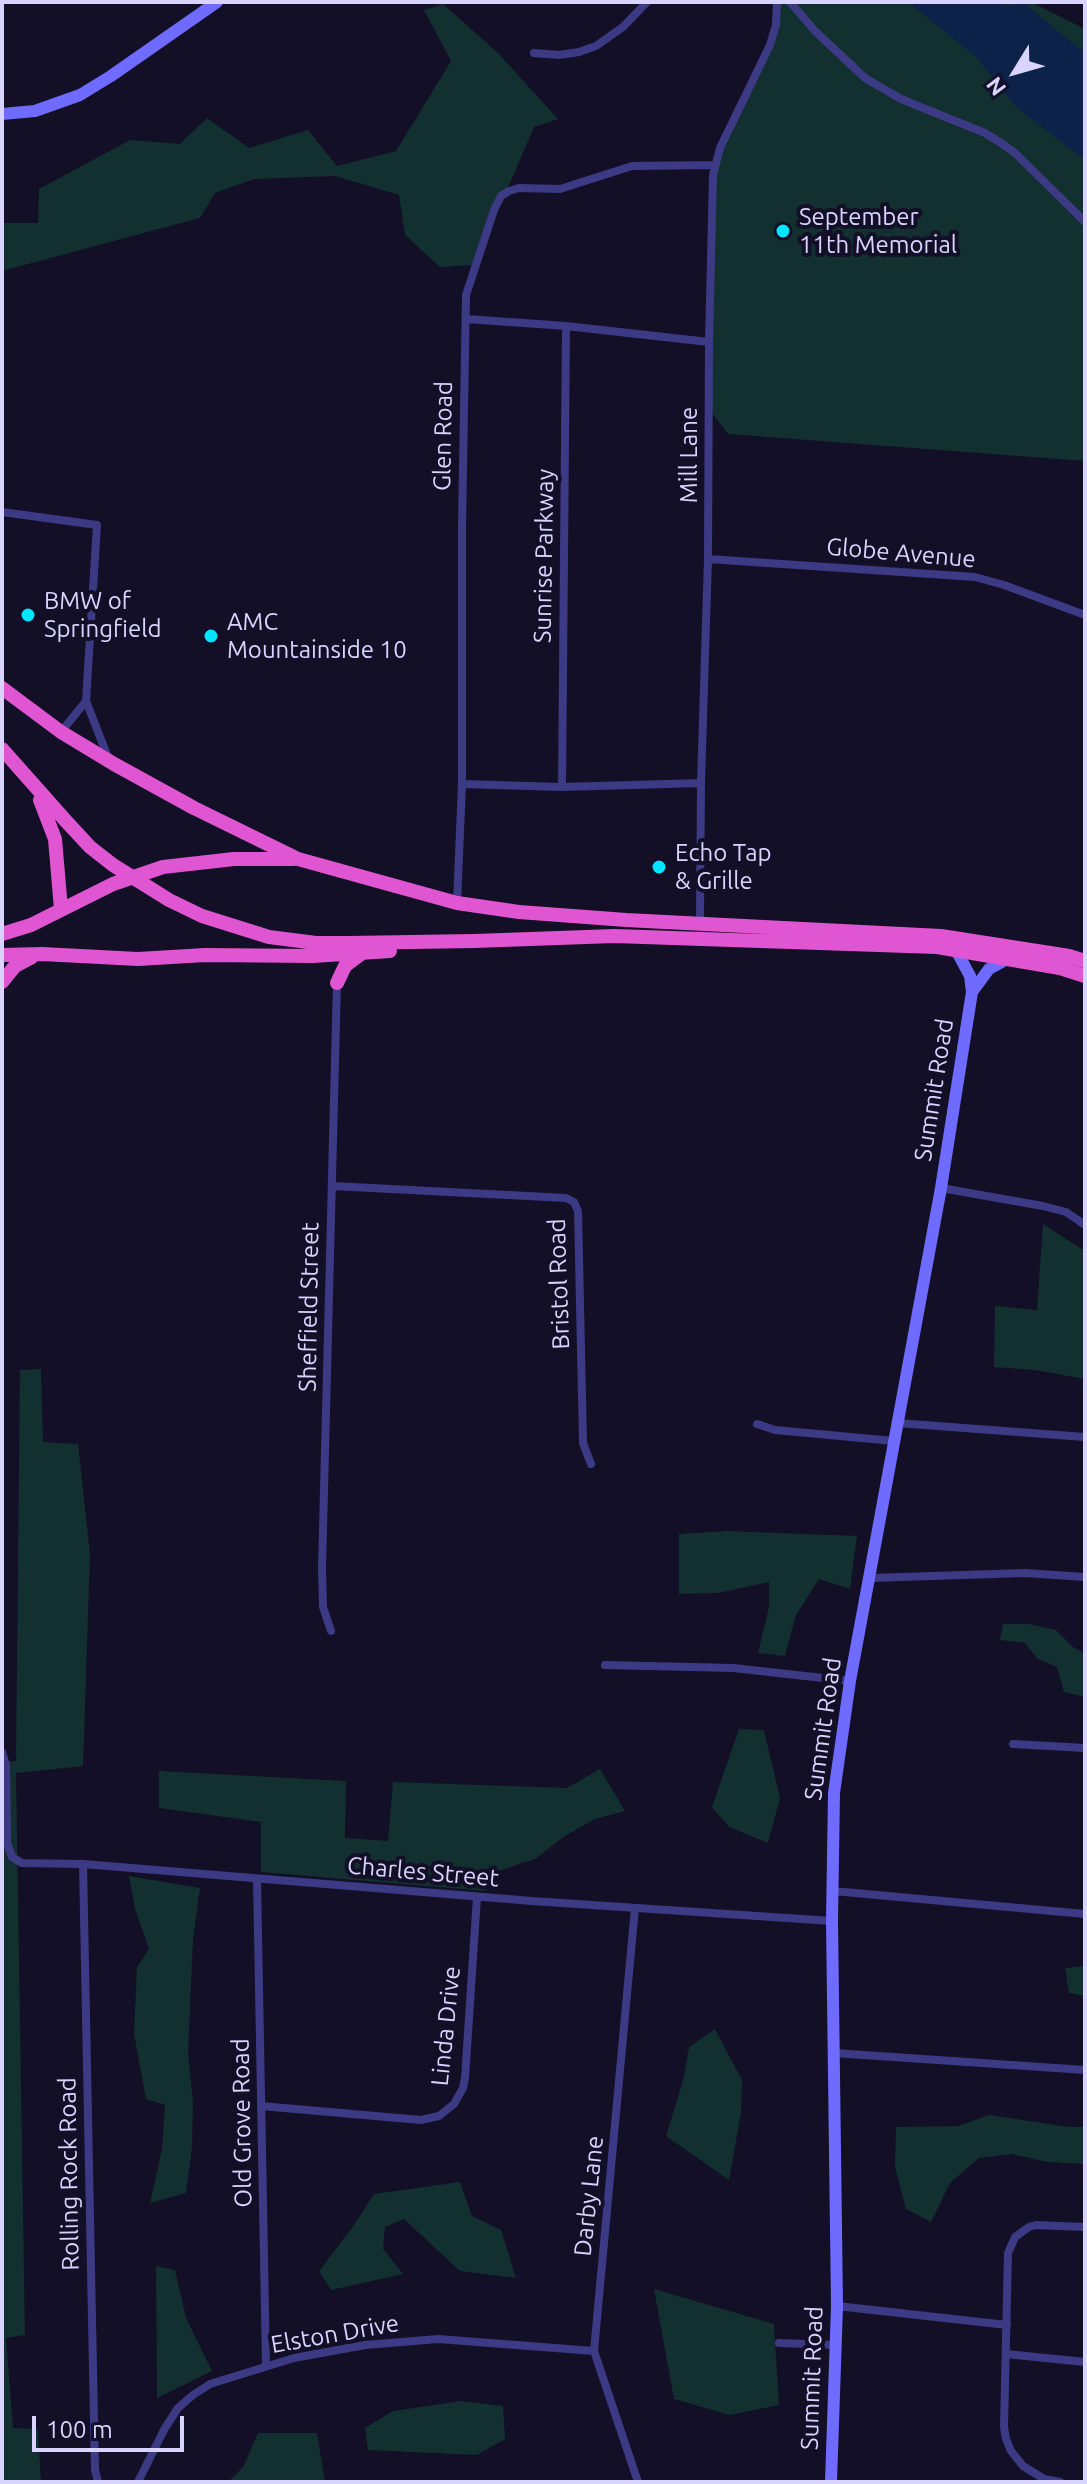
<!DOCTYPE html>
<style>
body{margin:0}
#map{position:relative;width:1087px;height:2484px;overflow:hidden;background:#130f26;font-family:Ubuntu,sans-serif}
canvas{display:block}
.frame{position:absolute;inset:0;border:4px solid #d9d4ff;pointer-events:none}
.north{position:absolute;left:975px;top:32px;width:80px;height:80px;-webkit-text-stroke:6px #130f26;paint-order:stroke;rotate:233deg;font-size:22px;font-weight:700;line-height:32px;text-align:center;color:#d9d4ff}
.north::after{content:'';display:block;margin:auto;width:28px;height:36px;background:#d9d4ff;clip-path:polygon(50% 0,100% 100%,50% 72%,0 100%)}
.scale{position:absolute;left:32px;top:2416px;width:152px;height:36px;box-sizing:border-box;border:4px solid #d9d4ff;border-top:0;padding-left:10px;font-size:24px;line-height:28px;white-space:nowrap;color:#d9d4ff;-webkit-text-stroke:6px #130f26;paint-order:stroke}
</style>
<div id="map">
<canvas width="1087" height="2484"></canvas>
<div class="frame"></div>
<div class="north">N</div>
<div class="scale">100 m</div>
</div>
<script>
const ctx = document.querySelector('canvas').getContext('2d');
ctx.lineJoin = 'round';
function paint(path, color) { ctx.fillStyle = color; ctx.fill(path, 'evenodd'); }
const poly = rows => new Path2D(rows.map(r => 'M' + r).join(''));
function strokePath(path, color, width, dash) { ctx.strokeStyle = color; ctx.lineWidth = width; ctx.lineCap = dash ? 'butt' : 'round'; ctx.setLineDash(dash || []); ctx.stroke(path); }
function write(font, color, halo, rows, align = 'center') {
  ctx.font = font + ' Ubuntu,sans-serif'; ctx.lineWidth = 8; ctx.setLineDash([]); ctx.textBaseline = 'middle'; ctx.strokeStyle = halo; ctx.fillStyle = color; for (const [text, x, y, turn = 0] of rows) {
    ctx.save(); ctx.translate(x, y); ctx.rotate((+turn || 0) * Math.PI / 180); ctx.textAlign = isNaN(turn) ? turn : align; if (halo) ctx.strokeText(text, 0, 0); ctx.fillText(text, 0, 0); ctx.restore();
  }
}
const green = poly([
 [777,2,1031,2,1085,29,1085,461,728,434,709,409,711,197,720,148,770,45],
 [443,4,497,52,558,119,534,127,475,265,440,267,405,235,399,195,335,176,254,179,215,193,200,218,2,271,2,223,38,223,39,189,130,140,180,144,207,118,249,148,308,130,337,166,396,151,451,61,424,10],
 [1043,1224,1085,1251,1085,1379,1035,1370,994,1367,995,1306,1037,1310],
 [41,1369,43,1442,78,1444,90,1554,83,1766,16,1773,25,2335,6,2338,13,2428,38,2429,41,2482,2,2482,2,1762,16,1761,20,1370],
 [727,1531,857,1536,850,1589,819,1579,796,1615,785,1656,758,1653,769,1607,769,1582,718,1593,679,1594,679,1534],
 [1003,1624,1029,1624,1056,1630,1073,1647,1085,1654,1085,1697,1064,1692,1057,1667,1038,1659,1025,1643,1000,1640],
 [739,1729,764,1730,780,1798,768,1843,729,1827,712,1807],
 [600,1769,625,1811,595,1819,565,1836,535,1859,495,1872,486,1891,261,1872,261,1822,159,1808,159,1771,346,1781,345,1838,388,1841,393,1782,567,1788],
 [129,1876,200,1888,193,1940,188,2052,193,2103,192,2147,186,2193,150,2203,162,2149,165,2105,146,2099,134,2034,137,1967,149,1949,135,1909],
 [1085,1966,1085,1996,1069,1993,1065,1968],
 [715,2029,742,2080,741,2113,729,2180,666,2136,684,2077,689,2047],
 [989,2115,1069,2127,1085,2127,1085,2164,1048,2162,1011,2154,979,2158,950,2183,931,2222,906,2209,895,2167,896,2127,959,2126],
 [460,2182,472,2216,501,2230,516,2278,460,2271,404,2219,385,2227,383,2249,403,2274,331,2290,319,2271,352,2228,374,2194],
 [156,2266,175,2270,186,2318,212,2371,157,2398],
 [654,2289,774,2324,779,2405,730,2415,674,2399],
 [461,2401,503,2406,505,2439,477,2455,368,2450,365,2428,393,2411],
 [258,2433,317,2433,325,2482,228,2482,243,2467]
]);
const water = poly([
 [908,2,997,2,1006,6,1024,3,1085,53,1085,160,1017,108,976,57]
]);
const minor = poly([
 [790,2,815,31,865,78,901,99,985,133,1001,143,1015,153,1085,222],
 [534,53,559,55,579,52,596,46,623,27,647,2],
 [466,319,566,326,709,342],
 [2,512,97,525,86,701,109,760],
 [708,559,975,577,1004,585,1085,615],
 [61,732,86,701],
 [462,784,562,787,701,783],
 [562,787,566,326],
 [457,903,462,784,462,526,466,295,494,210,501,196,509,191,519,188,560,189,632,166,715,165],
 [700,922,701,783,708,559,709,342,713,175,720,148,770,45,776,25,777,2],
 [332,1186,566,1198,574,1202,578,1211,583,1443,591,1464],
 [941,1188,1043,1206,1066,1212,1085,1225],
 [897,1423,1085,1437],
 [757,1424,775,1430,894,1441],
 [870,1578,1025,1573,1085,1577],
 [331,1631,323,1607,322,1568,337,983],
 [605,1665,733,1668,850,1681],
 [1013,1744,1085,1748],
 [2,1752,6,1765,7,1843,12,1857,22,1863,83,1864,532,1901,832,1921],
 [83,1864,95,2470,98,2482],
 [257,1879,266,2366],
 [833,1891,1085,1914],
 [635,1908,594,2351,638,2482],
 [834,2053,1085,2070],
 [261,2106,421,2120,439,2116,454,2104,463,2088,465,2078,477,1897],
 [837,2306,1007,2325],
 [779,2343,836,2345],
 [1006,2354,1085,2362],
 [138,2482,165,2428,178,2408,193,2395,210,2384,294,2358,365,2345,438,2339,594,2351],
 [1060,2482,1044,2479,1023,2466,1011,2451,1006,2439,1004,2427,1008,2253,1015,2237,1029,2227,1036,2225,1085,2227]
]);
const secondary = poly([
 [2,114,35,111,80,95,111,76,217,2],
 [972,992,989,969,1007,959],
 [831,2482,837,2306,832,1921,834,1793,850,1681,941,1188,972,992,970,976,956,950]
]);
const trunk = poly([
 [2,688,61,732,114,764,194,808,298,859,457,903,519,912,626,920,941,936,1069,956,1085,961],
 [2,749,65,820,90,847,113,865,169,900,202,916,269,937,316,943,349,943,474,941,614,936,937,947,1060,968,1085,976],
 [40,800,55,839,61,909],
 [2,934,31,925,113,884,163,867,234,859,294,859],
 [2,955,42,954,138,959,205,955,313,956,390,951],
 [2,982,15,966,32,957],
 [337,983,345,966,361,954]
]);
const markers = [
 [783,231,8,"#00e5ff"],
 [28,615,8,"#00e5ff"],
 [211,636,8,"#00e5ff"],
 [659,867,8,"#00e5ff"]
];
const poiNames = [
 ["September",799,217],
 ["11th Memorial",799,245],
 ["BMW of",44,601],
 ["Springfield",44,629],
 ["AMC",227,622],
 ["Mountainside 10",227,650],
 ["Echo Tap",675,853],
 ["& Grille",675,881]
];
const streetNames = [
 ["Glen Road",443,436,-89],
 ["Mill Lane",689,455,-90],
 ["Globe Avenue",901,553,5],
 ["Sunrise Parkway",544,556,-89],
 ["Summit Road",934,1090,-81],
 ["Bristol Road",559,1284,-92],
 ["Sheffield Street",309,1307,-89],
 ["Summit Road",823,1729,-82],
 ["Charles Street",423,1872,5],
 ["Linda Drive",446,2026,-84],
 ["Old Grove Road",242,2123,-91],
 ["Rolling Rock Road",69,2174,-91],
 ["Darby Lane",589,2196,-84],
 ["Elston Drive",335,2334,-10],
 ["Summit Road",812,2378,-88]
];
paint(green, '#12302f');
paint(water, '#0c2248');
strokePath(minor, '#3d3a85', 8);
strokePath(secondary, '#6f6bff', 12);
strokePath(trunk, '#e055d1', 14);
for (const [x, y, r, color] of markers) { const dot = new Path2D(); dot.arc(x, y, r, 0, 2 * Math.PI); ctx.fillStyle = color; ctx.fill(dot); strokePath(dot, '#130f26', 3); }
write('24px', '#d9d4ff', '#130f26', poiNames, 'left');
write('24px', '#d9d4ff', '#130f26', streetNames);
</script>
